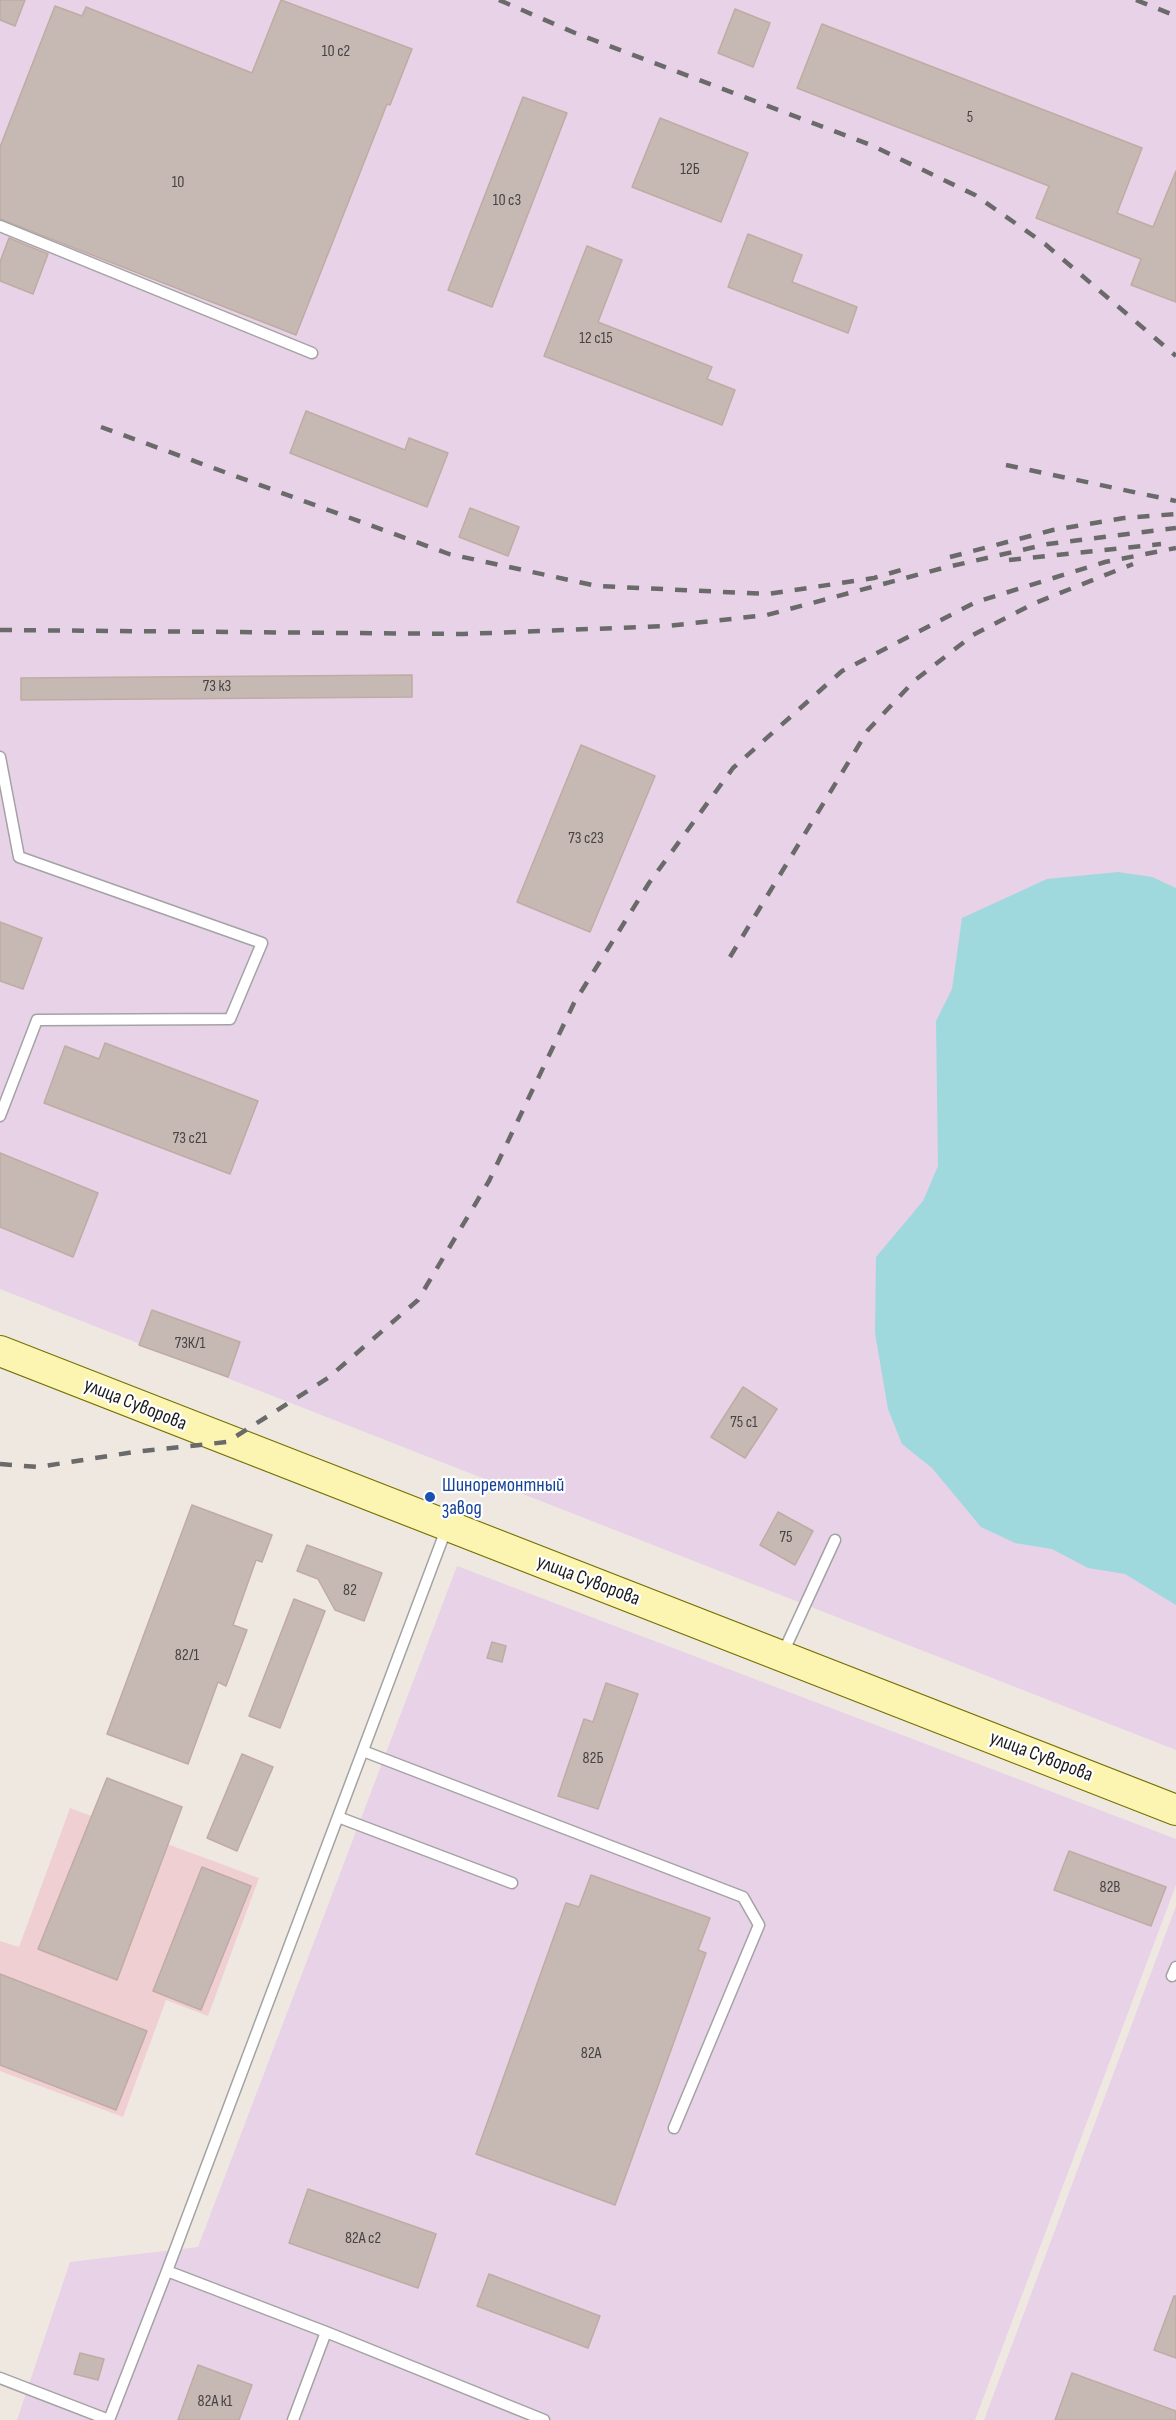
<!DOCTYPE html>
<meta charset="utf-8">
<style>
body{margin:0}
canvas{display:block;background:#eee8e1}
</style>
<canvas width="1176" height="2420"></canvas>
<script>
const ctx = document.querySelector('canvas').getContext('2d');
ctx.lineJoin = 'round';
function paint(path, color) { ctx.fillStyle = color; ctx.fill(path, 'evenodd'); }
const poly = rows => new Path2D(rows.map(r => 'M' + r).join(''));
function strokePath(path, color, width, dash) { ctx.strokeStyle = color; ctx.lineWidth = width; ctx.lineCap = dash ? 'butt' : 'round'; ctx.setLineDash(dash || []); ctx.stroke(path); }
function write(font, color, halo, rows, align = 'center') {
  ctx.font = font + ' "Sofia Sans Condensed",sans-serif'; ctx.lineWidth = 4.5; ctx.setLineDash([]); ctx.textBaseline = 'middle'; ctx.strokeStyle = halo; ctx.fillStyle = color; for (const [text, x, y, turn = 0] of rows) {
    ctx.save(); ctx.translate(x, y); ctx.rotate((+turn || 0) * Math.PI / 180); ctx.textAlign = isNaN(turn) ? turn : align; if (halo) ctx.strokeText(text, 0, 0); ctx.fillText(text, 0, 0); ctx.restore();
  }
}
const commercial = poly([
 [70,1808,259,1878,208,2016,166,2000,123,2117,0,2071,0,1941,19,1947]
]);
const industrial = poly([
 [0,0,1176,0,1176,1750,0,1289],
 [457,1566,1176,1839,1176,1885,975,2420,17,2420,70,2262,198,2247],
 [1176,1906,1176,2420,984,2420]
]);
const water = poly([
 [1118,872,1152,877,1176,888,1176,1605,1125,1574,1088,1568,1052,1549,1015,1543,981,1527,932,1468,902,1444,888,1409,875,1333,876,1257,923,1201,938,1166,936,1021,952,989,962,918,1047,879]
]);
const building = poly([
 [0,0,25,0,15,26,0,20,0,0],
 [281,0,412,49,390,105,387,104,296,335,0,219,0,147,55,6,82,16,86,7,252,73,281,0],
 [735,9,770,23,753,67,718,53,735,9],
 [822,24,1142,148,1117,213,1153,227,1176,171,1176,302,1131,285,1141,259,1036,218,1049,186,797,88,822,24],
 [523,97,567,113,492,307,448,290,523,97],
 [660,118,748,153,721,222,632,187,660,118],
 [748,234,802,255,792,282,857,307,848,333,728,287,748,234],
 [9,238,48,254,33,294,0,281,0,262,9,238],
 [587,246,622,260,598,322,712,367,707,379,735,390,722,425,544,356,587,246],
 [306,411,405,450,409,438,448,453,427,507,290,453,306,411],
 [470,508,519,527,508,556,459,537,470,508],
 [412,675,412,697,21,700,21,678,412,675],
 [581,745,655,776,590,932,517,902,581,745],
 [0,922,42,938,23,989,0,981,0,922],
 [105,1043,258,1101,230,1174,44,1103,65,1046,99,1059,105,1043],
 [0,1153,98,1193,73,1257,0,1227,0,1153],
 [152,1310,240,1342,228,1377,139,1345,152,1310],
 [743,1387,777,1409,745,1458,711,1437,743,1387],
 [192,1505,272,1535,262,1562,256,1560,233,1625,247,1630,226,1686,218,1682,188,1764,107,1734,192,1505],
 [778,1512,813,1531,795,1565,760,1545,778,1512],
 [307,1545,382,1573,364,1621,335,1610,318,1579,297,1571,307,1545],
 [294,1599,325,1611,280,1728,249,1716,294,1599],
 [492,1642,506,1646,502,1662,487,1658,492,1642],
 [606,1683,638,1694,598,1809,558,1796,584,1719,593,1722,606,1683],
 [242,1754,273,1767,237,1851,207,1838,242,1754],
 [107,1778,182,1807,117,1980,38,1949,107,1778],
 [1069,1851,1166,1887,1151,1926,1054,1890,1069,1851],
 [202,1867,251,1886,201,2010,153,1991,202,1867],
 [591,1875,710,1918,698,1950,706,1953,615,2205,476,2154,566,1903,579,1907,591,1875],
 [0,1974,147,2031,116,2110,0,2065,0,1974],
 [308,2189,436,2234,418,2288,289,2243,308,2189],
 [489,2274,600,2316,588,2348,477,2306,489,2274],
 [1174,2296,1176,2296,1176,2358,1154,2350,1174,2296],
 [80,2353,104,2359,98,2380,74,2374,80,2353],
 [198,2365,252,2385,239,2420,178,2420,198,2365],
 [1072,2373,1176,2411,1176,2420,1055,2420,1072,2373]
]);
const lane = poly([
 [0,226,312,353],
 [0,757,19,857,262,943,230,1019,37,1020,0,1116],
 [782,1655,835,1540],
 [363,1751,743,1897,759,1925,674,2128],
 [338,1817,512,1883],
 [1172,1976,1176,1967],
 [167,2271,447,1527],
 [326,2332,544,2420],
 [0,2378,109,2420,167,2271,326,2332,293,2420]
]);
const secondary = poly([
 [0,1351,1176,1810]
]);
const rail = poly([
 [499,0,575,33,871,145,975,195,1045,244,1176,356],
 [1136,0,1176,16],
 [101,427,449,554,597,586,768,594,874,578,901,570],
 [1006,465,1176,501],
 [950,557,1053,530,1124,518,1176,514],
 [1009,560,1161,544],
 [0,630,464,634,667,626,767,615,943,568,1048,544,1176,528],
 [730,957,868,730,914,681,973,635,1035,603,1133,564],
 [0,1464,38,1467,134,1452,227,1442,328,1378,418,1300,489,1181,574,1003,649,883,733,768,842,671,976,602,1105,562,1176,548]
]);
const markers = [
 [430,1497,6,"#1a4fb4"]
];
const numberNames = [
 ["10 с2",336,52],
 ["5",970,118],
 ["12Б",690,170],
 ["10",178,183],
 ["10 с3",507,201],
 ["12 с15",596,339],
 ["73 к3",217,687],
 ["73 с23",586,839],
 ["73 с21",190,1139],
 ["73К/1",190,1344],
 ["75 с1",744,1423],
 ["75",786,1538],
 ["82",350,1591],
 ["82/1",187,1656],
 ["82Б",593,1759],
 ["82В",1110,1888],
 ["82А",591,2054],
 ["82А с2",363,2239],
 ["82А к1",215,2402]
];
const streetNames = [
 ["улица Суворова",135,1405,22],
 ["улица Суворова",588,1581,21],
 ["улица Суворова",1041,1757,21]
];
const transitNames = [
 ["Шиноремонтный",442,1486],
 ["завод",442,1509]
];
paint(commercial, '#f0cfd2');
paint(industrial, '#e7d2e7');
paint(water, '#9fd9de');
paint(building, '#c6b9b4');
strokePath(building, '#c0aba3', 1.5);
strokePath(lane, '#a3a3a3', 13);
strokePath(secondary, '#757001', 32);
strokePath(lane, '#fff', 10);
strokePath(secondary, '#fcf4b1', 30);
strokePath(rail, '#6a6a6a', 4.5, [12, 12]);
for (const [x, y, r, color] of markers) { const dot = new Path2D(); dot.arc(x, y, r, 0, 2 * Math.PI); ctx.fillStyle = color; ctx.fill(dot); strokePath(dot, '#fff', 2); }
write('16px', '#464342', null, numberNames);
write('20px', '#1c1c1c', '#fff', streetNames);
write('20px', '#164399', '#fff', transitNames, 'left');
</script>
